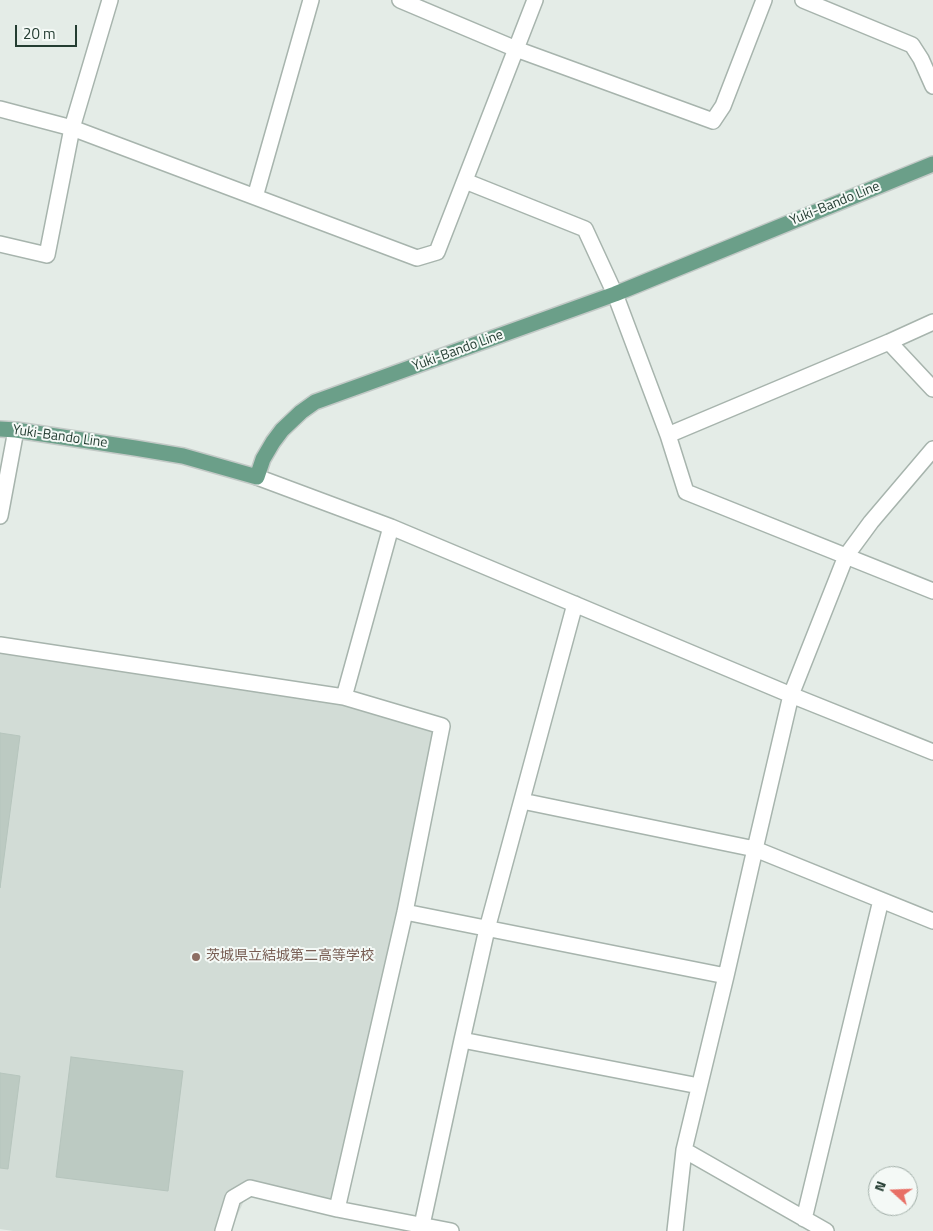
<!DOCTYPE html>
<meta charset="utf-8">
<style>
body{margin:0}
#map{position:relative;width:933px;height:1231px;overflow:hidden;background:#e4ece7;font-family:"Titillium Web",sans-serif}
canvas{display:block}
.north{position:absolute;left:868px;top:1166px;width:50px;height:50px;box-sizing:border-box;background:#f4f9f6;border:1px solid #a1aea8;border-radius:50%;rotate:290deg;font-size:14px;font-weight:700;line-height:20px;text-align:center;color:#243d32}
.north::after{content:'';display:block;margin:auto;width:18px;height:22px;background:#e87066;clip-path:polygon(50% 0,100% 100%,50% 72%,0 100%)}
.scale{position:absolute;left:15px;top:25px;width:62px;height:22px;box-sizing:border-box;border:2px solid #243d32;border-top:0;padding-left:6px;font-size:15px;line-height:18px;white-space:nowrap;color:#243d32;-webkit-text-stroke:4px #f4f9f6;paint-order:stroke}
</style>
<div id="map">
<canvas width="933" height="1231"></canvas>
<div class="north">N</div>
<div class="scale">20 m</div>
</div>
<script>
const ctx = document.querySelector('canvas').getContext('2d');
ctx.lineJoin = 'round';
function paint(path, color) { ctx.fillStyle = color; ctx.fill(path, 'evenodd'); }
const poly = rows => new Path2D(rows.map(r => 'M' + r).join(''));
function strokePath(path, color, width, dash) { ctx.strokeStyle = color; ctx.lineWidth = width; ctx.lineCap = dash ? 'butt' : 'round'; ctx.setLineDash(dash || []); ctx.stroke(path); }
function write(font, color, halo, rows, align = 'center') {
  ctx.font = font + ' "Titillium Web","Noto Sans JP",sans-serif'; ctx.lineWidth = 4; ctx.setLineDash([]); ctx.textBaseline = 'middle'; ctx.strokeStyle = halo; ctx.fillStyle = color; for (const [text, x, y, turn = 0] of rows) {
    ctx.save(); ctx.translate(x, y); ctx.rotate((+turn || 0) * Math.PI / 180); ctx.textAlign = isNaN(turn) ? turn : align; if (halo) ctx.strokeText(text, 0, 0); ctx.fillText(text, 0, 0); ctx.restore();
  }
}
const built = poly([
 [0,645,344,697,442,726,337,1209,250,1188,230,1231,13,1231,0,1229]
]);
const building = poly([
 [0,733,20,736,0,888,0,733],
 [71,1057,183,1071,168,1191,56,1177,71,1057],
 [0,1073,20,1076,8,1169,0,1168,0,1073]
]);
const minor = poly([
 [400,0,516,49,713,121,723,106,764,0],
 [803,0,912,45,921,59,933,86],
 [0,109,72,128,417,258,437,252,535,0],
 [465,181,585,229,615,294,668,435,686,492,933,591],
 [255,197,311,0],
 [0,244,47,255,72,128,110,0],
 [889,342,933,389],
 [668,435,889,342,933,322],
 [257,477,391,527,791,695,933,752],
 [0,516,16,430],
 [0,645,344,697],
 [522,801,755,849,933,921],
 [405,912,726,976],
 [462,1040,699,1086],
 [684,1150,826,1231],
 [337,1209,405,912,442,726,344,697,391,527],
 [804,1219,881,900],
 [422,1225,462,1040,487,929,575,604],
 [223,1231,233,1198,250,1188,337,1209,451,1231],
 [675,1231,684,1150,726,976,755,849,791,695,846,556,871,522,933,449]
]);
const major = poly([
 [0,429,16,430,135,448,183,456,257,477,263,459,273,442,282,430,301,412,315,402,615,294,933,164]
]);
const markers = [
 [196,957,5,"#8d6e63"]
];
const streetNames = [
 ["Yuki-Bando Line",835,204,-22],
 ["Yuki-Bando Line",458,351,-20],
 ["Yuki-Bando Line",60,437,8]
];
const educationNames = [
 ["茨城県立結城第二高等学校",206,957]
];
paint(built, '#d2dcd6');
paint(building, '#bccac2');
strokePath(building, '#b6c5bd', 1);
strokePath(minor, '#a7b4ad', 18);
strokePath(major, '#c2c9c6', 18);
strokePath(minor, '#fff', 15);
strokePath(major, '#6b9f89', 15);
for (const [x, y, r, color] of markers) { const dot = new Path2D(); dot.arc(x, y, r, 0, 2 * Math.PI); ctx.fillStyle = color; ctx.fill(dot); strokePath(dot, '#f4f9f6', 2); }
write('14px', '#243d32', '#f4f9f6', streetNames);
write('14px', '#785e54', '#f4f9f6', educationNames, 'left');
</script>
